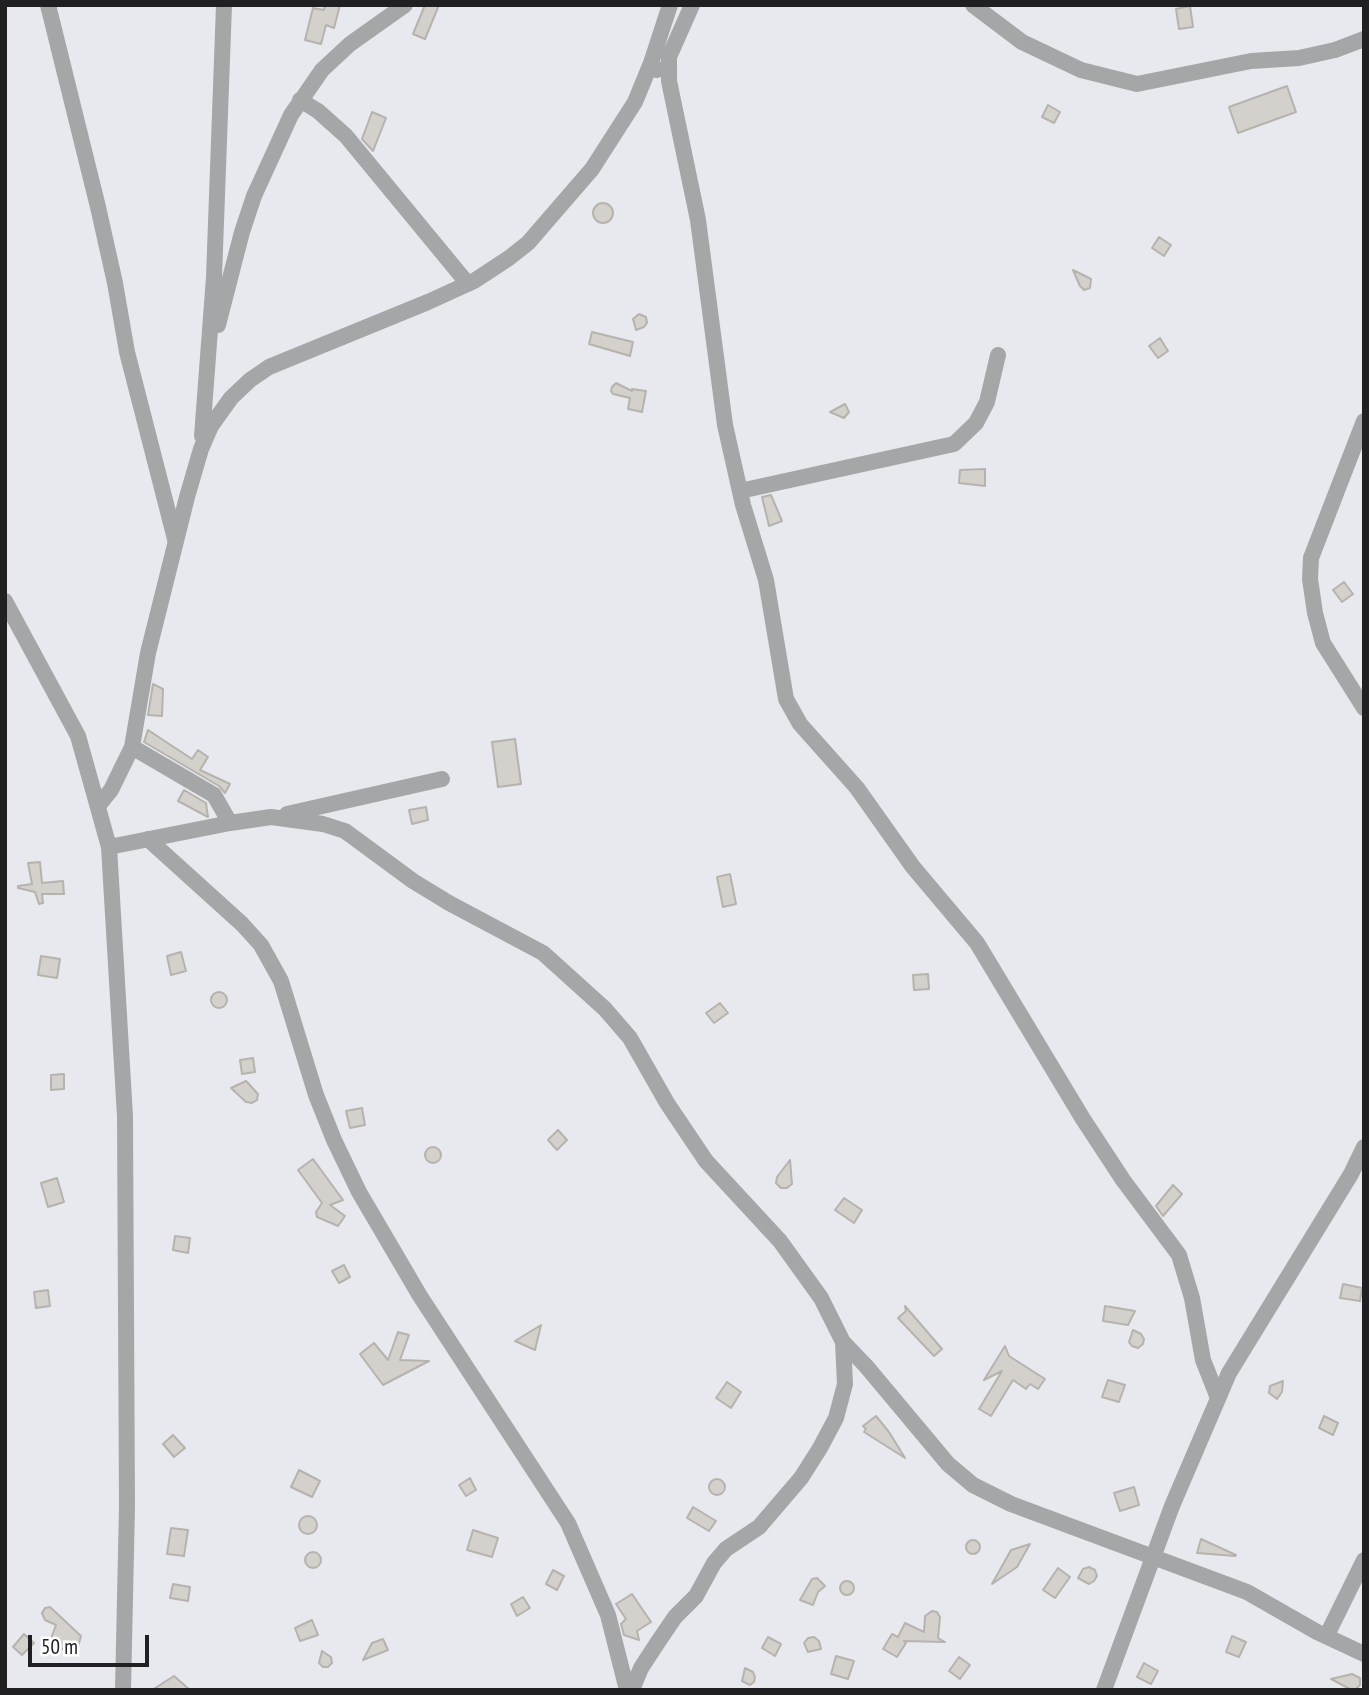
<!DOCTYPE html>
<style>
body{margin:0}
#map{position:relative;width:1369px;height:1695px;overflow:hidden;background:#e8e9ef;font-family:"PT Sans Narrow",sans-serif}
canvas{display:block}
.frame{position:absolute;inset:0;border:7px solid #202022;pointer-events:none}
.scale{position:absolute;left:28px;top:1635px;width:121px;height:32px;box-sizing:border-box;border:4px solid #202022;border-top:0;padding-left:9px;font-size:21px;line-height:24px;white-space:nowrap;color:#202022;-webkit-text-stroke:5px #fff;paint-order:stroke}
</style>
<div id="map">
<canvas width="1369" height="1695"></canvas>
<div class="frame"></div>
<div class="scale">50 m</div>
</div>
<script>
const ctx = document.querySelector('canvas').getContext('2d');
ctx.lineJoin = 'round';
function paint(path, color) { ctx.fillStyle = color; ctx.fill(path, 'evenodd'); }
const poly = rows => new Path2D(rows.map(r => 'M' + r).join(''));
function strokePath(path, color, width, dash) { ctx.strokeStyle = color; ctx.lineWidth = width; ctx.lineCap = dash ? 'butt' : 'round'; ctx.setLineDash(dash || []); ctx.stroke(path); }
const building = poly([
 [325,5,340,5,334,28,326,25,321,44,305,40,313,8,324,10,325,5],
 [425,5,439,5,425,39,413,34,425,5],
 [1190,6,1193,27,1179,29,1176,9,1190,6],
 [1287,86,1296,112,1238,133,1229,107,1287,86],
 [1048,105,1060,112,1054,123,1042,117,1048,105],
 [372,112,386,118,373,151,362,139,372,112],
 '593 213a10 10 0 1 1 20 0a10 10 0 1 1-20 0Z',
 [1159,237,1171,245,1164,256,1152,248,1159,237],
 [1073,270,1091,279,1090,288,1084,290,1080,286,1073,270],
 [639,314,646,317,647,323,644,327,636,330,633,319,639,314],
 [592,332,633,342,630,356,589,344,592,332],
 [1160,338,1168,351,1158,358,1149,346,1160,338],
 [616,383,632,391,632,389,646,391,642,412,628,409,630,398,613,394,611,391,612,387,616,383],
 [845,404,849,412,844,418,830,412,845,404],
 [985,469,985,486,959,483,960,470,985,469],
 [771,495,782,521,769,526,762,497,771,495],
 [1344,582,1353,594,1342,602,1333,590,1344,582],
 [153,684,163,689,162,716,148,715,153,684],
 [148,730,192,759,198,750,208,757,200,770,230,784,225,793,219,786,144,742,148,730],
 [515,739,521,784,498,787,492,742,515,739],
 [184,790,206,803,208,817,178,801,184,790],
 [426,807,428,820,412,824,409,810,426,807],
 [40,862,42,883,63,881,64,894,42,894,43,903,39,904,35,892,18,888,18,886,32,884,28,863,40,862],
 [730,874,736,904,723,907,717,877,730,874],
 [181,952,186,971,171,975,167,956,181,952],
 [41,956,60,959,57,978,38,975,41,956],
 [928,974,929,989,914,990,913,975,928,974],
 '211 1000a8 8 0 1 1 16 0a8 8 0 1 1-16 0Z',
 [720,1003,728,1013,714,1023,706,1013,720,1003],
 [253,1058,255,1072,242,1074,240,1060,253,1058],
 [64,1074,64,1089,51,1090,51,1075,64,1074],
 [246,1081,258,1094,257,1100,252,1103,246,1102,231,1088,246,1081],
 [362,1108,365,1125,350,1128,346,1111,362,1108],
 [558,1130,567,1140,557,1150,548,1140,558,1130],
 '425 1155a8 8 0 1 1 16 0a8 8 0 1 1-16 0Z',
 [313,1159,343,1200,330,1205,345,1216,338,1226,317,1217,316,1212,322,1203,298,1170,313,1159],
 [790,1160,792,1184,787,1188,781,1188,776,1183,777,1177,790,1160],
 [57,1178,64,1202,48,1207,41,1183,57,1178],
 [1173,1185,1182,1194,1163,1216,1156,1206,1173,1185],
 [844,1198,862,1210,854,1223,835,1210,844,1198],
 [175,1236,190,1238,188,1253,173,1250,175,1236],
 [344,1265,350,1277,339,1283,332,1271,344,1265],
 [1343,1284,1362,1288,1360,1301,1340,1298,1343,1284],
 [48,1290,50,1306,36,1308,34,1292,48,1290],
 [905,1306,942,1349,934,1356,898,1318,906,1311,905,1306],
 [1105,1306,1135,1311,1128,1325,1103,1321,1105,1306],
 [541,1325,535,1350,515,1341,541,1325],
 [1133,1330,1141,1334,1144,1339,1143,1344,1138,1348,1132,1346,1129,1342,1133,1330],
 [398,1332,409,1335,400,1360,429,1361,383,1385,360,1354,374,1343,388,1360,398,1332],
 [1005,1346,1009,1356,1045,1379,1038,1389,1030,1384,1026,1389,1013,1380,991,1416,979,1409,1002,1371,984,1380,1005,1346],
 [1108,1380,1125,1385,1119,1402,1102,1397,1108,1380],
 [1283,1381,1282,1392,1277,1399,1269,1393,1270,1386,1283,1381],
 [727,1382,741,1392,731,1408,716,1398,727,1382],
 [876,1416,889,1432,905,1458,864,1432,866,1429,863,1426,876,1416],
 [1324,1416,1338,1423,1333,1435,1319,1428,1324,1416],
 [173,1435,185,1448,174,1457,163,1444,173,1435],
 [299,1470,320,1481,312,1497,291,1487,299,1470],
 [470,1478,476,1490,466,1496,459,1485,470,1478],
 '709 1487a8 8 0 1 1 16 0a8 8 0 1 1-16 0Z',
 [1134,1487,1139,1505,1120,1511,1114,1493,1134,1487],
 [693,1507,716,1521,709,1531,687,1518,693,1507],
 '299 1525a9 9 0 1 1 18 0a9 9 0 1 1-18 0Z',
 [171,1528,188,1530,184,1556,167,1554,171,1528],
 [473,1530,498,1538,492,1557,467,1550,473,1530],
 [1201,1539,1236,1555,1235,1556,1197,1553,1201,1539],
 '966 1547a7 7 0 1 1 14 0a7 7 0 1 1-14 0Z',
 [1030,1544,1017,1567,992,1584,1011,1550,1030,1544],
 '305 1560a8 8 0 1 1 16 0a8 8 0 1 1-16 0Z',
 [1089,1567,1095,1570,1097,1576,1094,1581,1089,1584,1078,1578,1083,1569,1089,1567],
 [1058,1568,1070,1577,1055,1598,1043,1590,1058,1568],
 [553,1570,564,1576,557,1590,546,1584,553,1570],
 [817,1578,825,1586,818,1592,813,1605,800,1600,812,1579,817,1578],
 '840 1588a7 7 0 1 1 14 0a7 7 0 1 1-14 0Z',
 [173,1584,190,1587,188,1601,170,1598,173,1584],
 [632,1594,651,1622,637,1631,639,1640,624,1635,621,1624,626,1619,616,1604,632,1594],
 [523,1597,530,1608,517,1616,511,1604,523,1597],
 [50,1607,81,1636,76,1654,49,1644,56,1625,45,1620,42,1613,45,1608,50,1607],
 [932,1611,937,1612,940,1617,938,1638,945,1642,904,1641,906,1643,897,1657,883,1649,892,1634,898,1637,905,1623,924,1632,925,1616,932,1611],
 [312,1620,318,1635,300,1641,295,1628,312,1620],
 [24,1634,34,1643,22,1655,13,1647,24,1634],
 [1232,1636,1246,1642,1239,1657,1226,1652,1232,1636],
 [768,1637,781,1644,775,1656,762,1648,768,1637],
 [814,1637,819,1641,821,1649,808,1652,804,1643,808,1638,814,1637],
 [383,1639,388,1650,363,1660,372,1643,383,1639],
 [322,1651,331,1657,332,1663,328,1667,323,1667,319,1663,322,1651],
 [836,1656,854,1661,848,1679,831,1674,836,1656],
 [959,1657,970,1665,960,1679,949,1671,959,1657],
 [1144,1663,1158,1671,1151,1684,1137,1677,1144,1663],
 [745,1668,753,1672,755,1677,754,1682,750,1685,742,1681,745,1668],
 [1352,1674,1360,1678,1360,1685,1356,1689,1350,1689,1331,1679,1352,1674],
 [174,1676,190,1690,152,1690,174,1676]
]);
const minor = poly([
 [48,5,98,207,115,283,127,352,175,539],
 [692,5,669,57,669,81,698,220,725,425,743,505,766,580,786,699,800,724,857,788,913,867,977,943,1083,1119,1123,1180,1179,1255,1192,1298,1203,1360,1218,1398],
 [973,5,1022,42,1081,70,1137,84,1251,61,1299,58,1335,50,1364,39],
 [657,70,651,63,670,5],
 [300,100,318,111,346,136,468,284],
 [218,325,242,232,254,196,291,115,322,70,350,44,405,5],
 [1364,421,1311,558,1310,579,1315,613,1323,643,1364,708],
 [202,436,214,277,224,5],
 [740,491,954,444,976,423,987,402,998,355],
 [5,601,78,736,109,847,125,1116,127,1506,123,1690],
 [132,747,214,795,230,823],
 [98,806,111,790,132,747,148,653,187,497,201,449,211,426,231,398,250,380,269,367,428,302,474,281,509,258,528,243,592,169,635,102,651,63],
 [287,814,442,779],
 [148,839,242,924,261,945,281,981,316,1095,334,1140,359,1192,420,1296,568,1523,608,1615,627,1690],
 [109,847,230,823,271,817,323,824,345,831,413,881,449,903,543,953,605,1009,630,1038,667,1103,706,1161,780,1241,821,1298,843,1342,866,1366,948,1464,973,1485,1011,1504,1247,1592,1317,1632,1364,1654],
 [1327,1635,1364,1560],
 [632,1690,641,1668,658,1642,675,1617,696,1596,714,1563,726,1549,759,1527,801,1478,820,1448,836,1418,845,1384,843,1342],
 [1104,1690,1172,1506,1229,1373,1351,1174,1364,1147]
]);
paint(building, '#d4d1cc');
strokePath(building, '#b6b3ae', 2);
strokePath(minor, '#a5a6a8', 16);
</script>
